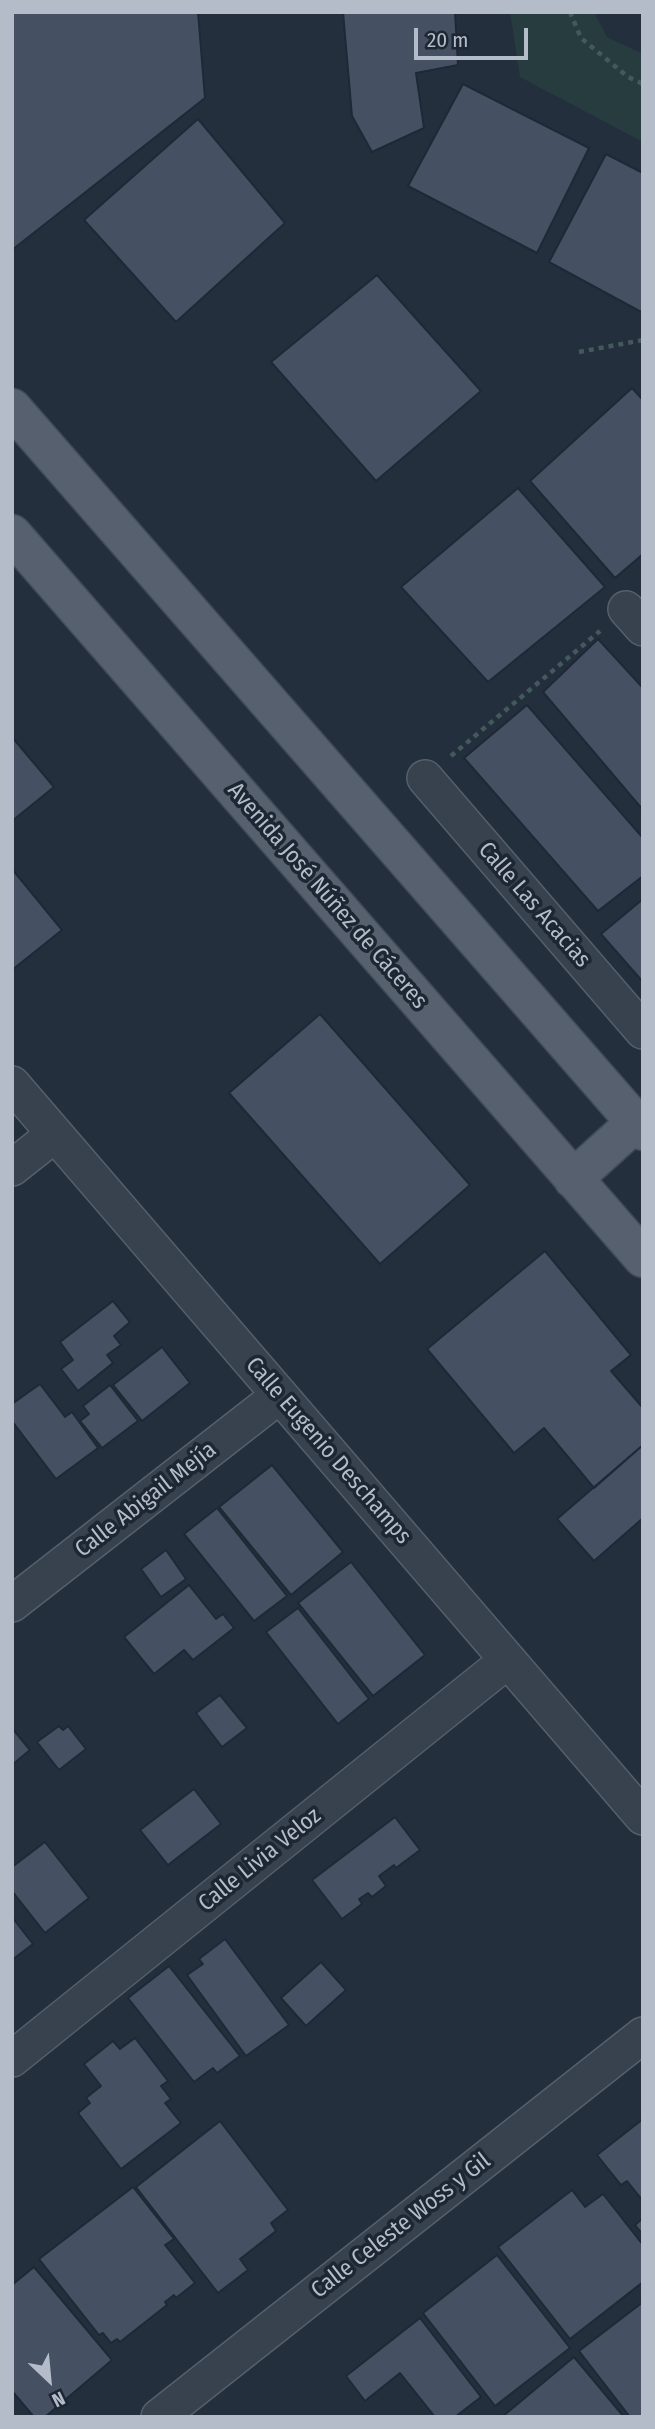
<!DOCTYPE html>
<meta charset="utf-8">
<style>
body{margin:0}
#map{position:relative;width:655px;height:2429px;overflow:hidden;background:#242f3e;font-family:"Fira Sans Condensed",sans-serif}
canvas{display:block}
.frame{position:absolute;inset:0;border:14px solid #b4bcc9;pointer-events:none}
.north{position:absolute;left:14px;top:2345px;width:70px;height:70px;-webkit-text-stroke:5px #1d2633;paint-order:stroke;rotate:154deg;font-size:19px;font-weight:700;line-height:28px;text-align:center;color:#b4bcc9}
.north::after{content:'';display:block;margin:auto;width:24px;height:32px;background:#b4bcc9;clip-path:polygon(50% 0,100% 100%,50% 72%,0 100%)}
.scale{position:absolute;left:414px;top:28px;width:114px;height:32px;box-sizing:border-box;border:4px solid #b4bcc9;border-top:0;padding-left:9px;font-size:21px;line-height:24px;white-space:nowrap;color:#b4bcc9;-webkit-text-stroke:5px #1d2633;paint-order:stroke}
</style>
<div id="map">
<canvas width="655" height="2429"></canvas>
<div class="frame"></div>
<div class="north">N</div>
<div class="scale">20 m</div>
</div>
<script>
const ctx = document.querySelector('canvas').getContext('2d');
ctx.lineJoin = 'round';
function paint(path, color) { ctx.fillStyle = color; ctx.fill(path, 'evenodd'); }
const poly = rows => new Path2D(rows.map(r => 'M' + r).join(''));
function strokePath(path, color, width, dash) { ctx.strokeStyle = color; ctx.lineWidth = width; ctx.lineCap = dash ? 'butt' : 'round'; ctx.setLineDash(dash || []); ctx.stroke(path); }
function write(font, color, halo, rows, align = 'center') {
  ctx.font = font + ' "Fira Sans Condensed",sans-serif'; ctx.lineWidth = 7; ctx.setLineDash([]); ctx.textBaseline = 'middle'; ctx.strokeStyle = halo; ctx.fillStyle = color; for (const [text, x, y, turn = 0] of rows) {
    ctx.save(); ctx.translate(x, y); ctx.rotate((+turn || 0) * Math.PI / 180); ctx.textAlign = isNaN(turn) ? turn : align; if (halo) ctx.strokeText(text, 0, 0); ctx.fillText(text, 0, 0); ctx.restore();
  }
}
const green = poly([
 [510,12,594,12,607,37,643,54,643,142,520,77]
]);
const building = poly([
 [12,12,198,12,205,98,12,250,12,12],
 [343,12,455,12,458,65,416,73,424,128,372,152,352,116,343,12],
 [463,84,589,148,537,253,408,186,463,84],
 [198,119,285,223,176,322,84,220,198,119],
 [606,154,643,173,643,313,549,262,606,154],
 [377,275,481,391,376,481,271,362,377,275],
 [632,388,643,400,643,554,615,578,530,481,632,388],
 [518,488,605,587,488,682,401,587,518,488],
 [598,639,643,688,643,810,543,692,598,639],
 [527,705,643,838,643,876,598,911,464,758,527,705],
 [12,737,54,787,12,821,12,737],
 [12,869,62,930,12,970,12,869],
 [643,899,643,982,601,934,643,899],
 [320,1014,470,1185,380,1264,229,1093,320,1014],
 [545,1251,631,1355,611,1371,643,1408,643,1445,594,1488,544,1428,514,1453,427,1349,545,1251],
 [113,1301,130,1322,114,1336,121,1345,107,1355,113,1363,78,1391,61,1369,73,1360,60,1342,113,1301],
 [162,1347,190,1383,142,1421,113,1385,162,1347],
 [40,1384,65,1417,72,1412,98,1448,56,1479,12,1421,12,1404,40,1384],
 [110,1385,138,1421,102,1448,80,1421,89,1414,83,1406,110,1385],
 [643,1445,643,1518,594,1561,557,1519,643,1445],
 [272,1465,343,1552,291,1595,219,1507,272,1465],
 [217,1508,287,1596,254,1621,184,1534,217,1508],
 [166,1550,186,1579,161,1597,141,1569,166,1550],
 [351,1562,425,1655,373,1696,298,1603,351,1562],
 [189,1585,216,1619,223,1614,234,1628,193,1660,184,1650,154,1674,124,1637,189,1585],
 [298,1608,369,1699,338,1724,266,1632,298,1608],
 [220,1695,247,1728,222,1747,196,1713,220,1695],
 [59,1726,63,1730,68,1726,86,1749,59,1770,37,1742,59,1726],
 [12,1728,30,1750,12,1765,12,1728],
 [194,1789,221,1824,168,1865,140,1830,194,1789],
 [395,1817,420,1850,396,1868,394,1865,379,1876,386,1886,372,1897,368,1893,359,1899,362,1904,342,1919,312,1880,395,1817],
 [45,1842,89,1898,45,1933,12,1891,12,1867,45,1842],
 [12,1917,33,1944,12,1960,12,1917],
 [225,1939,289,2025,246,2056,187,1975,203,1964,199,1959,225,1939],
 [321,1962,346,1990,306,2026,281,1998,321,1962],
 [169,1966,240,2056,217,2073,213,2068,194,2082,128,1998,169,1966],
 [135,2038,168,2081,161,2086,171,2099,165,2103,181,2123,121,2169,78,2113,90,2103,86,2098,101,2086,84,2064,113,2041,120,2049,135,2038],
 [643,2119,643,2201,627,2181,621,2185,597,2155,643,2119],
 [220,2121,288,2210,271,2223,276,2231,240,2259,248,2270,218,2293,136,2187,220,2121],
 [133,2187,174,2239,165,2245,195,2283,176,2298,174,2295,165,2302,167,2305,120,2342,117,2339,111,2343,103,2333,99,2335,39,2259,133,2187],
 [572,2190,585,2207,603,2194,643,2245,643,2282,570,2339,498,2247,572,2190],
 [643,2218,643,2235,635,2225,643,2218],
 [497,2255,570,2348,495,2406,423,2313,497,2255],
 [34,2267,112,2360,45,2417,34,2417,12,2391,12,2285,34,2267],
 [643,2302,643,2417,630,2417,579,2351,643,2302],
 [420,2318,481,2397,455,2417,435,2417,400,2373,365,2401,346,2376,420,2318],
 [574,2357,624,2417,502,2417,574,2357]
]);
const path = poly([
 [570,12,581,38,628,77,643,84],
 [579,352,643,340],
 [451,756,600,631]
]);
const minor = poly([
 [626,609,643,628],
 [425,778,643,1031],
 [12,1084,643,1817],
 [12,1168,55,1134],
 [12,1604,280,1395],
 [12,2059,508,1660],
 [159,2417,643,2035]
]);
const primary = poly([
 [12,408,643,1131],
 [12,534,643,1258],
 [573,1179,635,1123]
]);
const streetNames = [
 ["Avenida José Núñez de Cáceres",327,896,49],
 ["Calle Las Acacias",534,905,49],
 ["Calle Eugenio Deschamps",328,1451,49],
 ["Calle Abigail Mejía",146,1500,-38],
 ["Calle Livia Veloz",260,1860,-39],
 ["Calle Celeste Woss y Gil",401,2226,-38]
];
paint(green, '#263c3f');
paint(building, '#455162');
strokePath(building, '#1f2835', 2);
strokePath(minor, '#565f6c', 38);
strokePath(primary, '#414a57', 41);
strokePath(path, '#44595c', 4.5, [5, 5]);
strokePath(minor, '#38414e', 35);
strokePath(primary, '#56606e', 38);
write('23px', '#b4bcc9', '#1d2633', streetNames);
</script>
